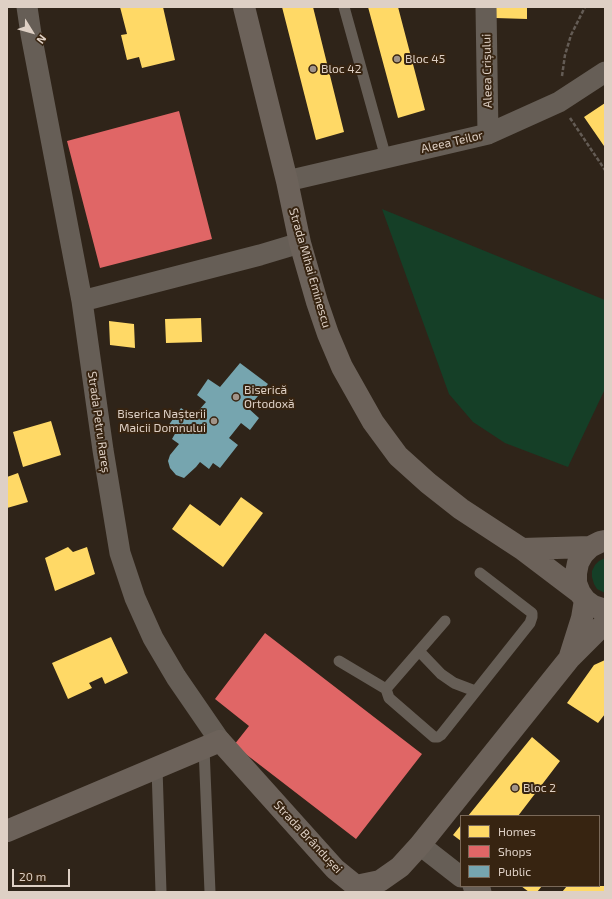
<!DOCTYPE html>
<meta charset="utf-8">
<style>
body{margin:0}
#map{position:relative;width:612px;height:899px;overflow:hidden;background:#2f2419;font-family:"Exo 2",sans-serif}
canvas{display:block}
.frame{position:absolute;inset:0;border:8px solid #ded0c5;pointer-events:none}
.legend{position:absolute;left:460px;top:815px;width:140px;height:72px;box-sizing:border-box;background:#372411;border:1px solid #7a6959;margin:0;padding:5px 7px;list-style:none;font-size:12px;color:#ded0c5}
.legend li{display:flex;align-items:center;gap:8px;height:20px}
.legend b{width:20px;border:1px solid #7a6959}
.north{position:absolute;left:12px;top:12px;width:40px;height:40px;-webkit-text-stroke:3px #372411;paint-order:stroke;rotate:127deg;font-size:11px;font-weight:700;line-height:16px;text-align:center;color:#ded0c5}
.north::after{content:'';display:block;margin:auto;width:14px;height:18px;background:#ded0c5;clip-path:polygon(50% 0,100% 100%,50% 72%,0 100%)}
.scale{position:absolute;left:12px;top:869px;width:58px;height:18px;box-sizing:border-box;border:2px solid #ded0c5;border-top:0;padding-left:5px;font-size:12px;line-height:14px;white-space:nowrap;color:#ded0c5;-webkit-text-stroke:3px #372411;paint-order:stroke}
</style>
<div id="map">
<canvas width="612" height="899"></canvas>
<div class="frame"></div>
<ul class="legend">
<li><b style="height:11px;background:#ffd966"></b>Homes</li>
<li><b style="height:11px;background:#e06666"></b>Shops</li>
<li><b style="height:11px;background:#76a5af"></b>Public</li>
</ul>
<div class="north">N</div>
<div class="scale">20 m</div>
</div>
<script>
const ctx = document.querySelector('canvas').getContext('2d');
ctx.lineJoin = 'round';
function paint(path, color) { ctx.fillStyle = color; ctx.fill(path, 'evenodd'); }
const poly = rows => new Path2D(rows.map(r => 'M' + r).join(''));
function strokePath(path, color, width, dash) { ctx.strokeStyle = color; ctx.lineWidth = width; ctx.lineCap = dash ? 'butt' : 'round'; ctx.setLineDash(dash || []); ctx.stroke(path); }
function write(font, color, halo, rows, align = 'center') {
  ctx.font = font + ' "Exo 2",sans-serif'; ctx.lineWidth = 4; ctx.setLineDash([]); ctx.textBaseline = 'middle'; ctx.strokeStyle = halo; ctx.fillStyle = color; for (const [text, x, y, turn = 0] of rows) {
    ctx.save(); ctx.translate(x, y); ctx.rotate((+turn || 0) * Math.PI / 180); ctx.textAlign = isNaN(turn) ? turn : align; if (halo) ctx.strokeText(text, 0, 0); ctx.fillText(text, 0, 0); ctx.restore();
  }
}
const green = poly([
 [382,209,605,300,605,389,568,467,505,443,473,422,449,394],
 [605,558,605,593,597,589,594,584,592,577,592,571,595,565,599,561]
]);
const homes = poly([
 [120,7,163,7,175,60,142,68,139,57,127,60,121,35,127,34],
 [282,7,313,7,344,132,316,140],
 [368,7,398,7,425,110,398,118],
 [495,7,527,7,527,19,495,18],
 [605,103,605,145,604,146,584,117],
 [201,318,202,342,166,343,165,319],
 [109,321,134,324,135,348,110,345],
 [51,421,61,455,23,467,13,432],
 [18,473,28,502,7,508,7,477],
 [241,497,263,513,223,567,172,529,190,504,220,526],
 [68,547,73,552,87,547,95,574,55,591,45,558],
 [111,637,128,673,105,684,102,677,89,683,92,688,68,699,52,663],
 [605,660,605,714,598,723,567,703,594,665],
 [532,737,560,761,518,816,468,816],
 [461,825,461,841,453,835],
 [521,886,542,886,537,892,529,892],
 [567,886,605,886,605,892,562,892]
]);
const shops = poly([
 [179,111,212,239,100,268,67,141],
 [265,633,422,754,356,839,234,745,249,726,215,699]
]);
const public = poly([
 [240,363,268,384,248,408,259,418,250,430,241,423,229,438,238,445,220,468,213,463,209,469,200,462,196,467,184,478,176,475,170,468,168,461,170,455,179,444,172,439,176,432,168,426,181,408,193,417,206,402,197,395,208,379,220,387]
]);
const path = poly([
 [562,76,565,55,571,35,585,7],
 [570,118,605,170]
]);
const lane = poly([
 [344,7,386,158],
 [445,621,386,689,389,698,434,737,438,737,441,735,530,623,532,617,532,613,480,573],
 [419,651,441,674,454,683,475,691],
 [339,661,386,689],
 [204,748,210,892],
 [157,768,161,892]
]);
const street = poly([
 [27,7,31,34,82,301,103,450,120,553,135,598,153,638,176,677,220,741],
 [486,7,488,134],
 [287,181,488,134,559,102,605,72],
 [82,301,260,255,300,243],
 [420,845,461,877],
 [473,886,481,892]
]);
const secondary = poly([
 [244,7,287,181,300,243,317,302,328,334,342,367,373,422,398,456,428,483,461,509,522,549,580,593],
 [605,541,600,542,590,547,583,554,578,563,576,573,576,583,580,593,585,600,593,606,605,610],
 [522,549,590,547],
 [570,656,582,618,585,600],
 [7,831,220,741,335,869,356,886,380,881,400,867,420,845,569,659,605,623]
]);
const markers = [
 [397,59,4,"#a19489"],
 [313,69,4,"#a19489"],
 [236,397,4,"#a19489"],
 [214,421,4,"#a19489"],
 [515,788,4,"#a19489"]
];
const poiNames = [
 ["Bloc 45",405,59],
 ["Bloc 42",321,69],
 ["Biserică",244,390],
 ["Ortodoxă",244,404],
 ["Biserica Nașterii",206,414,"right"],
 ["Maicii Domnului",206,428,"right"],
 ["Bloc 2",523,788]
];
const streetNames = [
 ["Aleea Crișului",487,71,-91],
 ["Aleea Teilor",452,142,-13],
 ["Strada Mihai Eminescu",310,268,74],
 ["Strada Petru Rareș",99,422,82],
 ["Strada Brândușei",308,837,47]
];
paint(green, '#153f27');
paint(homes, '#ffd966');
paint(shops, '#e06666');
paint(public, '#76a5af');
strokePath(path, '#645c55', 2.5, [4, 2]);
strokePath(lane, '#665e56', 11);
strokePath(street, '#665e56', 21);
strokePath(secondary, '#6c625a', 22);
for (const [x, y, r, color] of markers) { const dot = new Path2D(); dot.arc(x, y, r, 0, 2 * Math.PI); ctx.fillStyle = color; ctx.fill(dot); strokePath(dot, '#372411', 1.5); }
write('12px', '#ded0c5', '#372411', poiNames, 'left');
write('12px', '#ded0c5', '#372411', streetNames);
</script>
